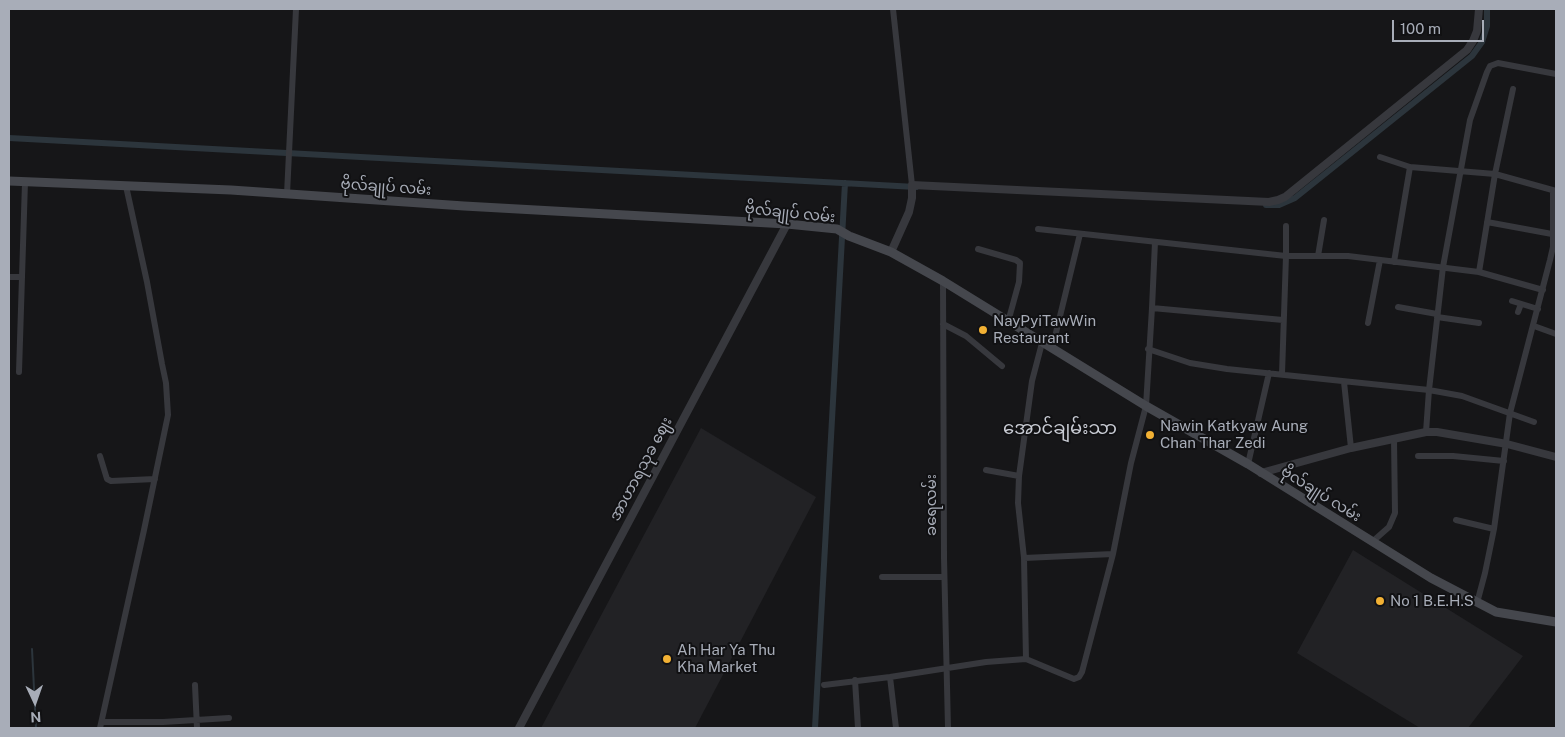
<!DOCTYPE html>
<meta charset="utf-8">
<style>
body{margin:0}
#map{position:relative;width:1565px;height:737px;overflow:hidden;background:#161618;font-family:"Public Sans",sans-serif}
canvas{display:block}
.frame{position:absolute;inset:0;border:10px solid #a8adb8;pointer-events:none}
.north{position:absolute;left:10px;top:677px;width:50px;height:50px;-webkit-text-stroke:4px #111113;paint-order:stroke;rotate:177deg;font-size:14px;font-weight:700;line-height:20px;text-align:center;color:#a8adb8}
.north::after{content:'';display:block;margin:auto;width:18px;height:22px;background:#a8adb8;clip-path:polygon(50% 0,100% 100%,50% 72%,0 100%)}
.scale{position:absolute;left:1392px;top:20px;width:92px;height:22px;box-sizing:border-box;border:2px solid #a8adb8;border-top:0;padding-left:6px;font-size:15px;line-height:18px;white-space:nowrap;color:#a8adb8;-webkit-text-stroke:4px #111113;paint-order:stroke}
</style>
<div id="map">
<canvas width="1565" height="737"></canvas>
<div class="frame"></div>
<div class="north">N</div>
<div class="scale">100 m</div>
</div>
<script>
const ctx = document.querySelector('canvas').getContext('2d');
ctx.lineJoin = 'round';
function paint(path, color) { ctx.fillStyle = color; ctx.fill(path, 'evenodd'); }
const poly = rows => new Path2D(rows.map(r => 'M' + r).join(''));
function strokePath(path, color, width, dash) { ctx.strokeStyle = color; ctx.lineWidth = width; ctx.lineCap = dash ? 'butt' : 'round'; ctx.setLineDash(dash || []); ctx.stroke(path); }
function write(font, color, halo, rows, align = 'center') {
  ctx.font = font + ' "Public Sans","Noto Sans Myanmar",sans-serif'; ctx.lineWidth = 4; ctx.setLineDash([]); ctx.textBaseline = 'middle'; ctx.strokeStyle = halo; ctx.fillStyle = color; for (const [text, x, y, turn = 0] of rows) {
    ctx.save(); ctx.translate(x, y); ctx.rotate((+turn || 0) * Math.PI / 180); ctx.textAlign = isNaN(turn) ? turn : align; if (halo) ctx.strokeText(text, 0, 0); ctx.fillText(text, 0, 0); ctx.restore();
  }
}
const built = poly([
 [701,428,816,497,695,728,541,728],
 [1353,550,1523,656,1468,728,1420,728,1297,653]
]);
const stream = poly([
 [32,649,36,728]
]);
const canal = poly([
 [9,138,916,187],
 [1266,205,1279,205,1295,198,1472,56,1482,42,1487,26,1487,9],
 [815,728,845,183]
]);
const minor = poly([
 [893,9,912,185],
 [1380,157,1410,167,1495,174,1556,191],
 [287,194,296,9],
 [1487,222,1552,234],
 [1038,229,1286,256,1286,226],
 [978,249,1016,260,1020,263,1019,282,1008,322],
 [1318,256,1324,220],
 [1394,262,1410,167],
 [1479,272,1495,174,1513,89],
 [9,277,22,277],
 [943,281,944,558,948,728],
 [1512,301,1538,309],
 [1398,307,1437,314],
 [1152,308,1155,242],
 [1518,312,1521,304],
 [1437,317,1479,323],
 [1368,323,1380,260],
 [943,324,966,336,1002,366],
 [1534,326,1556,334],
 [1052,349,1080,234],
 [1148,349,1190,363,1227,369,1429,390,1462,396,1534,422],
 [19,372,25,182],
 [1282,374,1286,256,1348,256,1479,272,1543,290],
 [1344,382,1351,448],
 [1426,432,1429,390,1443,267,1470,120,1487,72,1490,66,1498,63,1556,74],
 [100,456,107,479,111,481,155,479],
 [1418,456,1453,456,1504,461],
 [1248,464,1269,373],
 [986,470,1019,476],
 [1456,520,1494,529],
 [1372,542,1389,527,1395,513,1394,439],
 [1024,558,1113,554],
 [882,577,944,577],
 [1477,603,1485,573,1494,529,1510,413,1550,260,1553,247,1553,192],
 [1026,659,1024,558,1018,503,1019,476,1032,381,1042,343],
 [890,677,896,728],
 [855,680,858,728],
 [195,685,197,728],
 [824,685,890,677,986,662,1026,659,1074,679,1079,677,1082,672,1113,554,1131,463,1146,406,1152,308,1283,320],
 [102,722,163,722,229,718],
 [100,728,144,530,168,415,166,383,162,364,147,282,126,186]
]);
const tertiary = poly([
 [912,185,1269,202,1278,200,1285,197,1467,50,1473,41,1477,31,1479,9],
 [891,252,909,212,912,198,912,185],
 [1261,473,1351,448,1426,432,1437,432,1507,444,1556,457],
 [519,728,787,224]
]);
const secondary = poly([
 [9,181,231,190,464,206,787,224,837,229,849,236,891,252,943,281,1146,406,1248,464,1431,578,1496,612,1556,622]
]);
const markers = [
 [983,330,5,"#f2b134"],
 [1150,435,5,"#f2b134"],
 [1380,601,5,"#f2b134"],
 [667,659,5,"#f2b134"]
];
const streetNames = [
 ["ဗိုလ်ချုပ် လမ်း",386,187,4],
 ["ဗိုလ်ချုပ် လမ်း",790,213,6],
 ["အာဟာရသုခ ဈေး",641,469,-62],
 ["ဗိုလ်ချုပ် လမ်း",1321,494,32],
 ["ခရေလမ်း",931,505,-90]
];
const poiNames = [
 ["NayPyiTawWin",993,321],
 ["Restaurant",993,338],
 ["Nawin Katkyaw Aung",1160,426],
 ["Chan Thar Zedi",1160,443],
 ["No 1 B.E.H.S",1390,601],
 ["Ah Har Ya Thu",677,650],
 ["Kha Market",677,667]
];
const quarterNames = [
 ["အောင်ချမ်းသာ",1060,428]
];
paint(built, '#222225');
strokePath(stream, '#2c353c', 2);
strokePath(canal, '#2c353c', 6);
strokePath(minor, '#37383d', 6);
strokePath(tertiary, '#37383d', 8);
strokePath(secondary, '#45474d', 9);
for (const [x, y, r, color] of markers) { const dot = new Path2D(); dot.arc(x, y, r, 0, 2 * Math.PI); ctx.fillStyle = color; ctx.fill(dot); strokePath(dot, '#111113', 2); }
write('15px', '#a8adb8', '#111113', streetNames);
write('15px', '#a8adb8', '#111113', poiNames, 'left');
write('18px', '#c9ccd4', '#111113', quarterNames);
</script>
